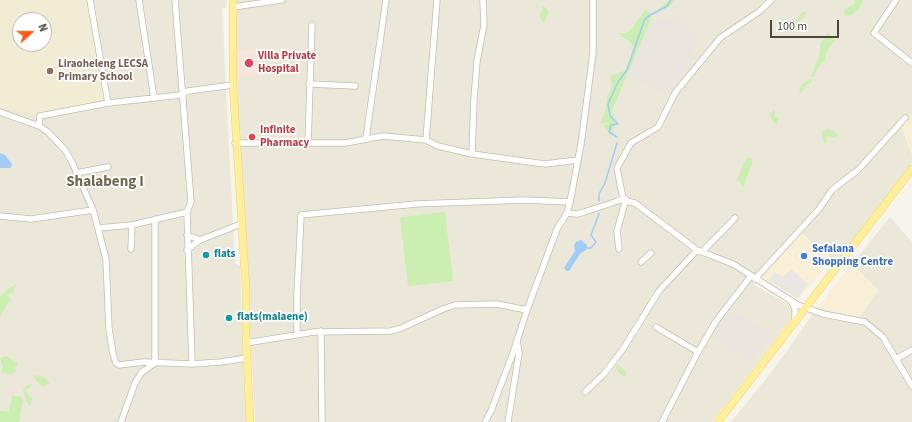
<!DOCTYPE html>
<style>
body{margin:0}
#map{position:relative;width:912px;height:422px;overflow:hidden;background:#f7f5eb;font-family:"Source Sans 3",sans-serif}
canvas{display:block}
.north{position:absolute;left:12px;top:12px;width:40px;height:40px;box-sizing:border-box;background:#fff;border:1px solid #b7b5af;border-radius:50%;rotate:69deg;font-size:11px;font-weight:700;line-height:16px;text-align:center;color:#4c4738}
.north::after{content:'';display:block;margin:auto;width:14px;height:18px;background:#ff581a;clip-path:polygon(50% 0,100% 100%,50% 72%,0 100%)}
.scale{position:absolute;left:770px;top:20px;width:69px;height:18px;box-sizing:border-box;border:2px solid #4c4738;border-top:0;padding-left:5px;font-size:12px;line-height:14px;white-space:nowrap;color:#4c4738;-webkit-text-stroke:3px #fff;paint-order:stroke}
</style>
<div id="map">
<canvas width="912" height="422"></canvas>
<div class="north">N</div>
<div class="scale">100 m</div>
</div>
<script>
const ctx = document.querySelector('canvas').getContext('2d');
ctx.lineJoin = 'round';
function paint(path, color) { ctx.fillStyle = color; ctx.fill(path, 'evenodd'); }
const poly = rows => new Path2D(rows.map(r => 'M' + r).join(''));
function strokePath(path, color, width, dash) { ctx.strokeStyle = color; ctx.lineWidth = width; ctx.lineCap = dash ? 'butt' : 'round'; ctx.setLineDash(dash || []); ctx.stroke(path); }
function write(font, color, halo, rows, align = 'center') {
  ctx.font = font + ' "Source Sans 3",sans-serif'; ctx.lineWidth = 3.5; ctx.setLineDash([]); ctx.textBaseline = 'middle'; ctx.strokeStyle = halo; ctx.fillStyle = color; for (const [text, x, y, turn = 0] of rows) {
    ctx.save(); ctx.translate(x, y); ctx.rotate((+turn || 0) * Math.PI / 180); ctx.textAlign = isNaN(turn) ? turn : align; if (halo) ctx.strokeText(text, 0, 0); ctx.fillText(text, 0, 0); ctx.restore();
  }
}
const residential = poly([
 [0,0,227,0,226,8,222,8,227,111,235,263,240,266,243,365,247,422,0,422],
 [20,20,44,20,44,44,20,44],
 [236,0,912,0,912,113,901,125,912,156,912,163,836,262,800,232,759,276,753,284,798,310,712,422,255,422,238,111],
 [890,217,912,242,912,422,731,422,773,370,818,307,859,318,878,290,852,264]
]);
const commercial = poly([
 [912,113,912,156,901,125],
 [800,232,831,259,798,300,759,276],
 [852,264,878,290,859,318,818,307]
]);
const industrial = poly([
 [681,18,699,40,670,96,626,76,651,19],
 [732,311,772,333,751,360,712,337]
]);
const education = poly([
 [0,0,87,0,106,99,39,115,0,108],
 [20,20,44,20,44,44,20,44]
]);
const medical = poly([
 [261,50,263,75,236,76,237,51]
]);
const green = poly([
 [669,0,675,0,669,7,657,12,658,9],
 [855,0,862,0,861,6,852,15,845,16,844,10,854,4],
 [543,5,549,12,543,24,540,16],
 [645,10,651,13,651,19,613,108,612,112,616,119,615,121,601,124,600,122,605,114,607,96,612,87,610,76,624,71,630,60,633,46,630,42,618,33,626,33,631,30],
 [802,12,806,12,805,16,800,20,796,30,793,29,792,27],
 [828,32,835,41,827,50,825,59,817,69,814,77,811,77,820,53,820,44],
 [811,79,812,82,806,85,802,93,799,92,801,85],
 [775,109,775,117,779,118,777,124,774,123,769,114],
 [610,122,614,122,615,126,610,135,604,126],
 [827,129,834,131,838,135,835,137,826,136,827,142,824,144,822,132],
 [750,157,753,160,743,187,737,179,745,161],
 [445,212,453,281,408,286,400,217],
 [17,281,13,293,8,294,10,299,0,317,0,297,9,288,13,287],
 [6,356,18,364,15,368,16,372,12,374,2,373,0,376,3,367,0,358],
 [616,365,618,365,626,372,626,377,620,374,616,369],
 [35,375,43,376,50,383,45,386,41,386,34,378],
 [34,384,26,390,27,394,32,398,31,406,27,403,23,390,27,385],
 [12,395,23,398,19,422,0,422,0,411,9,412]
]);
const parking = poly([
 [791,269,808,284,797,298,769,281,775,272,783,277]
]);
const water = poly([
 [0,153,5,155,12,164,11,168,0,168],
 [581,240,587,245,587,249,580,254,569,271,567,271,564,268,575,251,574,246,576,242]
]);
const stream = poly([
 [617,137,609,132,611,125,618,124,610,116,608,104,618,82,627,70,644,21,647,17,667,6,671,0],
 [599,201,599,194,605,183,617,143],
 [587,248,591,248,596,242,591,235,599,214]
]);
const minor = poly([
 [90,0,108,103],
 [139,0,154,98],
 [175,0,191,202,187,212,192,364],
 [483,0,484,25,477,61,474,99,472,154,545,164,578,160],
 [896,0,874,33,912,63],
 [233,7,282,0],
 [309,84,355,86],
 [0,112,39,126,48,132,65,150,72,162,93,210,106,259,109,329,113,354,116,363,119,365,144,362,192,364,221,362,247,358],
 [39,126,40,116,108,103,181,95,188,91,233,85],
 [366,138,386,0],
 [426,140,437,0],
 [235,143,345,143,383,136,426,140,438,146,472,154],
 [308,144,312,25],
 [76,173,108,167],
 [623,199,617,168,631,143,658,127,675,93,720,38,760,11,771,0],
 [567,213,577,214,584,212,621,200,635,203,697,250,733,264,798,305,823,314,865,322,883,337,912,386],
 [0,216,31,219,93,210],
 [98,228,132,225,187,212],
 [187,235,200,240,241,224],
 [131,249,132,225],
 [619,249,617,231,626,199],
 [187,250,200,240],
 [702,252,735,218],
 [641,262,651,253],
 [755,279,819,209,832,190,858,170,905,118],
 [792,302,795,309,795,321],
 [656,327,698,352,716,321,751,276],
 [321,331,322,422],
 [297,335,297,296,301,215,416,204,524,200,570,202],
 [246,343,314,332,391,331,399,329,443,309,455,305,497,304,527,310],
 [896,359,912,350],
 [585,392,604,374,623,349,659,291,697,250],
 [121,422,135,383,142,372,155,363,155,219],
 [485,422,491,411,513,353,527,310,557,229,567,213,570,202,581,144,593,53,593,0],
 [508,422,519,353,517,340],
 [662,422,698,352]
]);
const major = poly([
 [233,0,233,85,246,290,246,337,250,422],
 [718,422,912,169]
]);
const markers = [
 [249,63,5,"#e0444e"],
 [50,71,4,"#8d6e63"],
 [252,137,4,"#e0444e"],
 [206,255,4,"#0f9aa8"],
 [804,256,4,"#3f7fe0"],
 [229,318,4,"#0f9aa8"]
];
const healthNames = [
 ["Villa Private",258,57],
 ["Hospital",258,70],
 ["Infinite",260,131],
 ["Pharmacy",260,144]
];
const educationNames = [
 ["Liraoheleng LECSA",58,65],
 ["Primary School",58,78]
];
const shopNames = [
 ["Sefalana",812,250],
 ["Shopping Centre",812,263]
];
const cultureNames = [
 ["flats",214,255],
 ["flats(malaene)",237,318]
];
const districtNames = [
 ["Shalabeng I",105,183]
];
paint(residential, '#ebe8d9');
paint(commercial, '#f9efd6');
paint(industrial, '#eae6df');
paint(education, '#f1ecd4');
paint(medical, '#f8e5de');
paint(green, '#cbeeb1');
paint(parking, '#e8e7e3');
paint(water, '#a3cbf8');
strokePath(stream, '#a3cbf8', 1.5);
strokePath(minor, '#c4beac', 7);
strokePath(major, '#efd661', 8);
strokePath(minor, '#fff', 5.5);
strokePath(major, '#ffef9c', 7);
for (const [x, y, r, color] of markers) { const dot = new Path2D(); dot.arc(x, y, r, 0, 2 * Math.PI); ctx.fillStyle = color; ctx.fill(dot); strokePath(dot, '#fff', 1.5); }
write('bold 11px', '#be3a42', '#fff', healthNames, 'left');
write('bold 11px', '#785e54', '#fff', educationNames, 'left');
write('bold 11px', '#366cbe', '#fff', shopNames, 'left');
write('bold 11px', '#0d838f', '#fff', cultureNames, 'left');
write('bold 15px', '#70674e', '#fff', districtNames);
</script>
